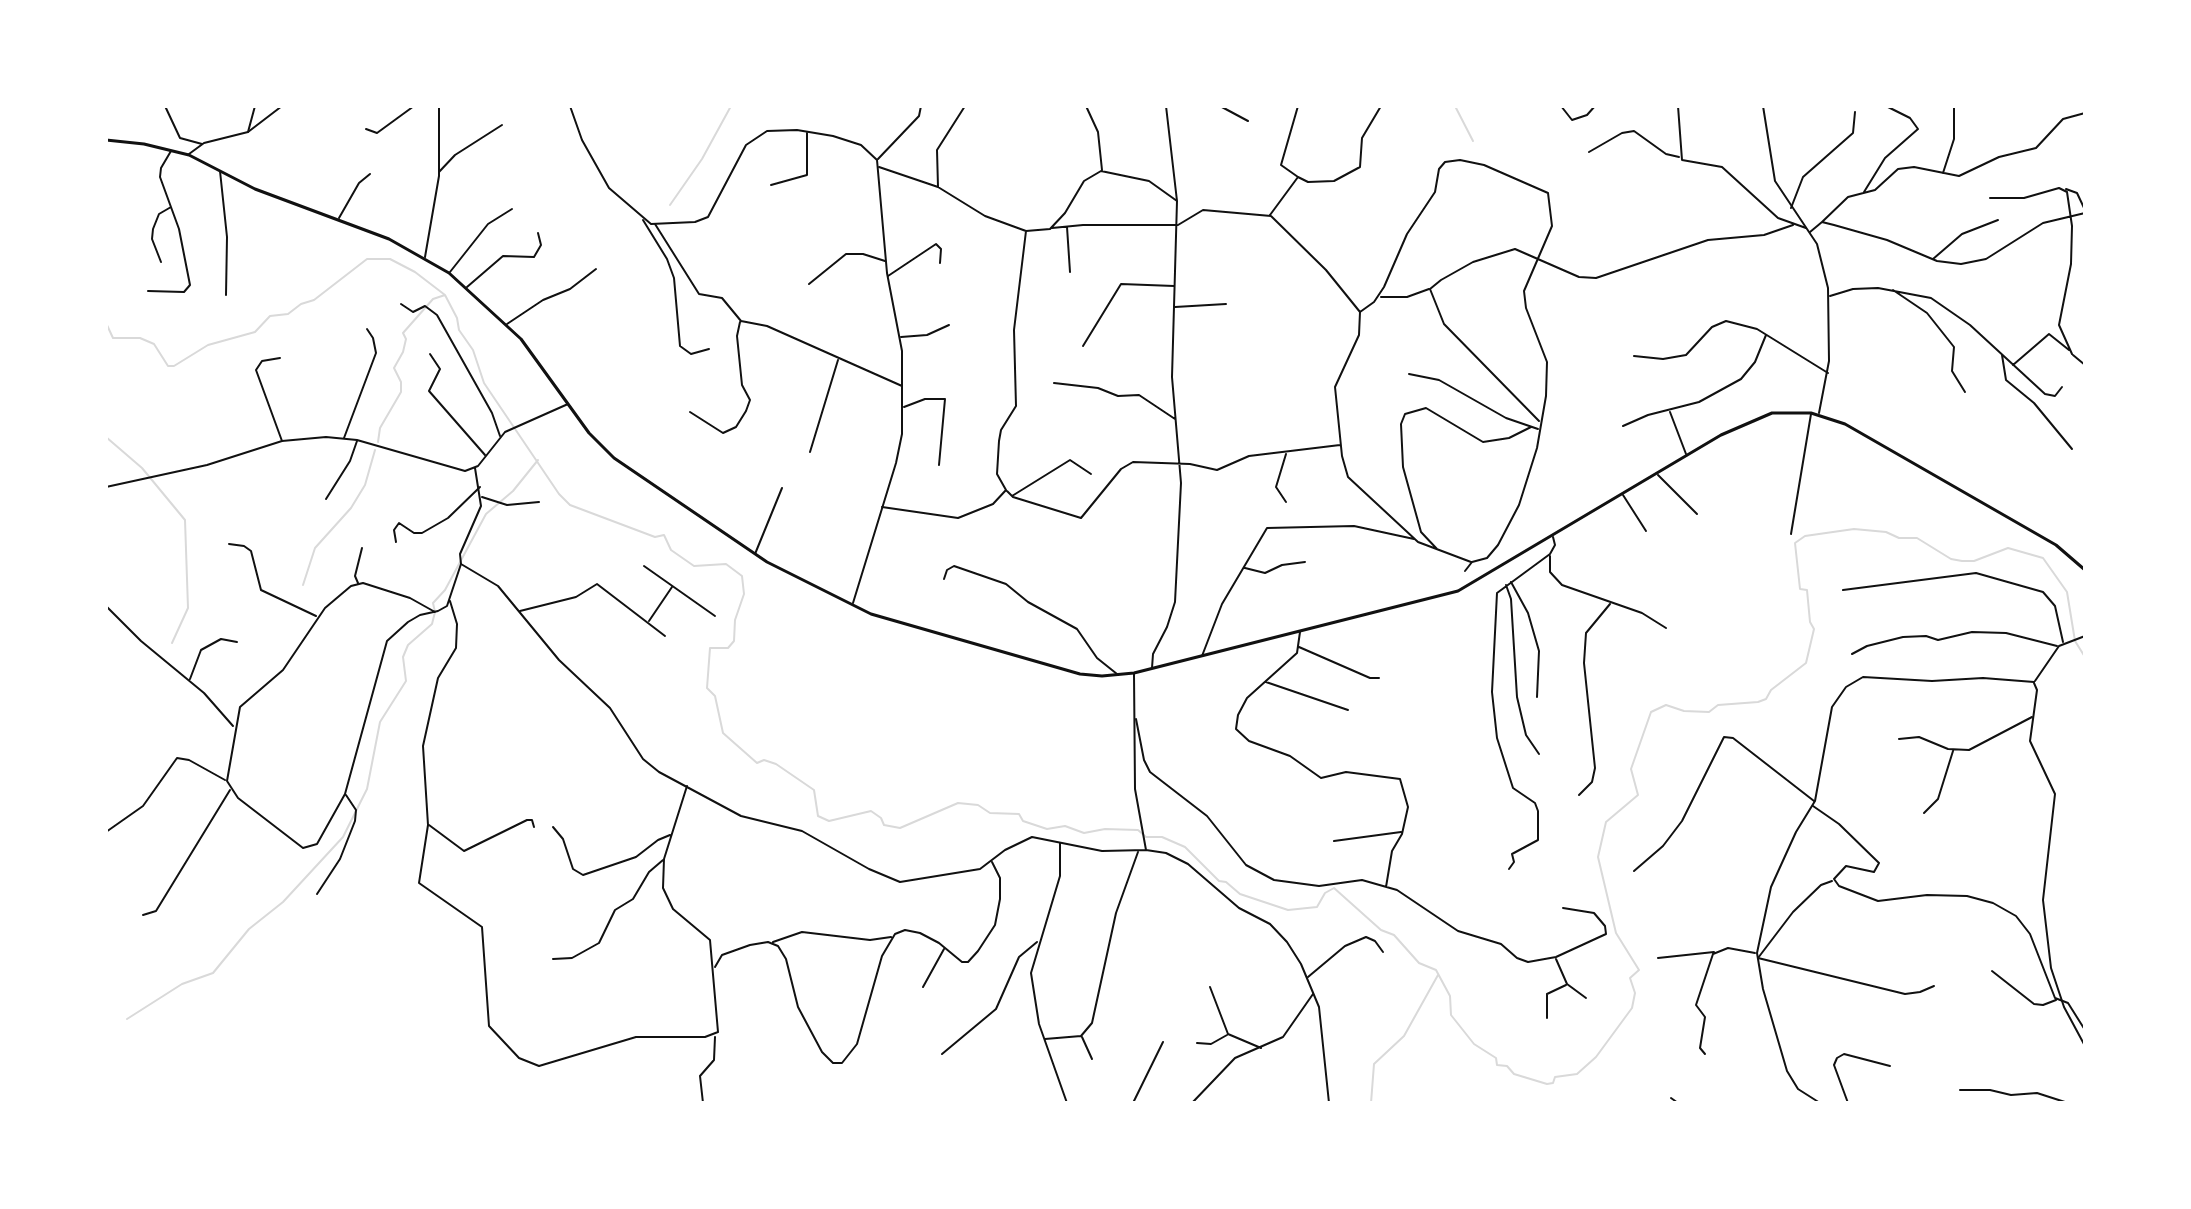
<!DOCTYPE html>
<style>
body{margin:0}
#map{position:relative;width:2191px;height:1209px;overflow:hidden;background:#fff;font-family:"Work Sans",sans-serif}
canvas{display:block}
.frame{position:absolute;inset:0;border:108px solid #fff;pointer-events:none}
</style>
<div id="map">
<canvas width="2191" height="1209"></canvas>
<div class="frame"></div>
</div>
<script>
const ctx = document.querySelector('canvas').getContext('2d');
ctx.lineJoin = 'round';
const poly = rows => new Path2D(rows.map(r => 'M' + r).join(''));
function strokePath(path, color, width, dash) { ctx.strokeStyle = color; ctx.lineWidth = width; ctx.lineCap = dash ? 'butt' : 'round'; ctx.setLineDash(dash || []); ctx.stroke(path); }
const stream = poly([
 [1455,106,1473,141],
 [670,205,702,159,731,106],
 [106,323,113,338,140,338,154,344,168,366,174,366,208,345,255,332,270,316,288,314,301,304,314,300,367,259,390,259,415,272,445,295,457,318,459,330,473,350,484,383,559,494,570,505,655,537,664,535,671,550,694,566,726,564,742,576,744,594,735,620,734,641,728,648,710,648,707,688,715,696,723,733,757,763,764,760,776,764,814,790,818,816,829,821,871,811,881,818,884,825,900,828,958,803,978,805,990,813,1019,814,1023,821,1047,829,1065,826,1084,833,1105,829,1138,830,1146,837,1162,837,1185,847,1219,881,1226,882,1240,894,1288,910,1317,907,1325,893,1334,888,1381,930,1394,935,1419,963,1436,970,1450,996,1451,1015,1474,1044,1496,1058,1497,1065,1507,1066,1514,1074,1547,1084,1553,1083,1555,1077,1577,1074,1596,1057,1632,1008,1635,993,1630,978,1639,970,1616,933,1598,857,1606,822,1638,795,1631,769,1651,712,1666,705,1684,711,1709,712,1718,705,1758,702,1766,699,1771,690,1806,663,1814,629,1810,622,1807,590,1800,589,1795,543,1805,536,1854,529,1886,532,1899,538,1917,538,1951,559,1962,561,1974,561,2008,548,2043,558,2067,592,2075,641,2085,657],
 [106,437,142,468,185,520,188,608,172,643],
 [378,442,380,428,401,392,401,382,394,368,403,352,406,339,403,333,433,299,445,295],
 [303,585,315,548,351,508,365,485,375,450],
 [127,1019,182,984,213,973,249,929,283,902,343,837,367,789,380,722,406,681,403,657,408,645,432,624,435,612,433,603,445,590,486,514,513,491,538,460],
 [1371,1103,1374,1064,1404,1036,1438,975]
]);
const minor = poly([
 [165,106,180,138,202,144],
 [1086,106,1098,132,1102,170],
 [1220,106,1248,121],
 [1561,106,1572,120,1587,115,1595,106],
 [1678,106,1682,160,1722,167,1778,218,1806,228],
 [366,129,377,133,414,106],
 [248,132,255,106],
 [1589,152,1622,133,1634,131,1666,154,1679,157],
 [878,159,919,116,921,106],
 [879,167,938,187,985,216,1026,231,1050,229,1065,213,1084,181,1101,171,1149,181,1177,201],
 [220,171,227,237,226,295],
 [439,172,455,155,502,125],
 [1943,173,1954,139,1954,106],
 [1298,177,1308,182,1334,181,1360,167,1362,138,1381,106],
 [771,185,807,175,807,133],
 [938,187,937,150,965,106],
 [2066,189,2077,193,2085,210],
 [1864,192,1885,158,1918,129,1910,118,1886,106],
 [1990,198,2024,198,2059,188,2067,192,2072,226,2071,264,2059,325,2072,354],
 [1791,208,1803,177,1853,133,1855,112],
 [1270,215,1298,177,1281,165,1298,106],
 [339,218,359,183,370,174],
 [643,220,667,259,674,278,680,346,691,354,709,349],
 [1822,222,1848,197,1875,190,1898,169,1914,167,1959,176,1999,157,2036,148,2063,119,2085,113],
 [655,224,699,294,722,298,741,321,767,326,902,386],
 [1178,225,1203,210,1271,216,1326,270,1360,312,1359,335,1335,387,1342,456,1348,477,1418,542,1471,562],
 [1067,227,1070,272],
 [1052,228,1083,225,1177,225],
 [1810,232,1822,222,1834,225,1887,240,1937,261,1961,264,1986,259,2043,223,2085,213],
 [425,257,439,176,439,106],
 [1933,259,1962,234,1998,220],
 [161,262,152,239,153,229,159,214,171,207],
 [450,272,488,224,512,209],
 [888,276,936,244,941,249,940,263],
 [809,284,846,254,863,254,885,261],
 [467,287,503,256,534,257,541,245,538,233],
 [1893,290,1927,313,1954,347,1952,371,1965,392],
 [148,291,184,292,190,285,179,229,160,177,161,168,171,151],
 [1830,296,1853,289,1878,288,1931,298,1970,325,2045,394,2055,396,2062,387],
 [1381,297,1407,297,1429,289],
 [401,304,413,312,425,306,437,315,492,413,500,436],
 [1175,307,1226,304],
 [1360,312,1374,302,1384,287,1407,234,1435,192,1439,169,1445,162,1460,160,1484,165,1548,193,1552,226,1524,291,1526,308,1547,362,1546,396,1537,448,1519,505,1498,545,1487,558,1472,562,1465,571],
 [507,324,543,300,570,289,596,269],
 [901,337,927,335,949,325],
 [1083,346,1121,284,1174,286],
 [430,354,440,369,429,391,485,455],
 [2002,355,2006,380,2034,403,2072,449],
 [2073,355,2085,365],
 [1634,356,1663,359,1686,355,1712,327,1726,321,1757,329,1828,373],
 [280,358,262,361,256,370,282,441],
 [2013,365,2049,334,2069,350],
 [1409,374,1439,380,1506,418,1538,429],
 [1054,383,1098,388,1118,396,1139,395,1175,419],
 [904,407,925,399,945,399,939,465],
 [690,412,723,433,736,427,746,411,750,400,742,385,737,336,740,322],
 [1670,412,1686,454],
 [1539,421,1444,324,1430,289,1441,280,1473,262,1515,249,1579,277,1596,278,1708,240,1764,235,1793,225],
 [1623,426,1648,415,1699,402,1741,379,1755,362,1766,335],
 [344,438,376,353,373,338,367,329],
 [810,452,838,360],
 [1286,454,1276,487,1286,502],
 [1658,475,1697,514],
 [1007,491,1013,497,1081,518,1121,469,1133,462,1190,464,1217,470,1249,456,1340,445],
 [1623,495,1646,531],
 [1012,496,1070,460,1091,474],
 [482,497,507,505,539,502],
 [326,499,350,461,357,441],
 [882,507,958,518,993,504,1006,490,997,474,999,441,1001,430,1016,406,1014,330,1026,231],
 [1791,534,1811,414],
 [396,542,394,530,399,523,414,533,422,533,448,518,480,487],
 [229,544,244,546,251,551,261,590,316,616],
 [1437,549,1421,532,1403,467,1401,424,1405,414,1426,408,1483,442,1509,438,1531,427],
 [755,554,782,488],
 [1550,556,1550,572,1562,585,1642,613,1666,628],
 [644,566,715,616],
 [1245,568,1265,573,1282,565,1305,562],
 [944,579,947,570,954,566,1006,584,1028,602,1077,629,1097,658,1117,674],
 [1511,582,1528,613,1539,651,1537,697],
 [358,583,355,576,362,548],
 [1506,585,1511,599,1517,697,1526,735,1539,754],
 [1843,590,1976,573,2043,592,2055,606,2063,642],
 [450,601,457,624,456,648,438,678,423,746,428,825,419,883,482,927,489,1026,519,1058,539,1066,636,1037,705,1037,718,1032,710,940,673,909,663,888,664,859,687,786],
 [106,606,141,641,204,693,233,726],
 [520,611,576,597,597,584,665,636],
 [435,612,410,598,363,583,351,586,325,608,283,670,240,707,227,781,238,798,303,848,317,844,345,794,387,641,408,622,420,615,438,611,447,606,461,564],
 [649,621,672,587],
 [1300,632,1297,653,1247,698,1238,715,1236,729,1249,741,1290,756,1321,778,1346,772,1400,779,1408,807,1402,834,1392,851,1386,887],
 [1299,647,1370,678,1379,678],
 [1852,654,1867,646,1903,637,1926,636,1938,640,1972,632,2006,633,2057,646],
 [1202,656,1222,604,1267,528,1354,526,1414,539],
 [1152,668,1153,654,1167,627,1175,602,1181,483,1172,377,1177,201,1166,106],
 [190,679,201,650,221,639,237,642],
 [1266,682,1348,710],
 [1136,719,1144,760,1150,772,1207,816,1246,865,1274,880,1319,886,1362,880,1397,890,1458,931,1501,944,1517,958,1528,962,1556,957,1606,934,1605,926,1594,913,1563,908],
 [1899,739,1919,737,1948,749,1969,750,2032,717],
 [1579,795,1592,782,1595,768,1584,663,1586,633,1610,604],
 [1813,806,1839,824,1879,863,1874,872,1846,866,1834,879,1839,886,1878,901,1927,895,1967,896,1993,903,2016,916,2030,934,2055,998,2068,1003,2085,1030],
 [1924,813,1938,799,1953,751],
 [429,825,464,851,527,820,532,820,534,827],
 [553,827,563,839,573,869,583,875,636,857,658,840,670,835],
 [106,832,143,806,177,758,189,760,225,780],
 [1334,841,1401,832],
 [1060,843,1060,876,1031,973,1039,1024,1067,1103],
 [1509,869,1514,862,1512,854,1538,840,1538,811,1535,803,1513,788,1497,738,1492,692,1497,593,1550,554,1555,545,1553,537],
 [1634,871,1663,846,1682,821,1724,737,1733,738,1814,801],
 [1832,881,1821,885,1793,912,1758,958,1905,994,1920,992,1934,986],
 [317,894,340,859,355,821,356,810,346,795],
 [143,915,156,911,230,790],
 [773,942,802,932,870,940,891,937],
 [1658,958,1714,952],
 [553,959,572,958,599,943,615,910,633,899,649,872,663,860],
 [1556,959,1567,984,1586,998],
 [715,967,722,955,750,945,768,942,778,946,786,959,798,1007,822,1052,833,1063,842,1063,857,1044,882,956,895,934,905,930,920,933,939,943,962,962,968,962,978,951,995,925,1000,899,1000,878,992,862],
 [1992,971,2034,1004,2043,1005,2056,1000],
 [1308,977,1345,946,1366,937,1375,941,1383,952],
 [923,987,944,949],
 [1210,987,1228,1034,1261,1048],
 [1547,1018,1547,994,1566,985],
 [1082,1037,1092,1059],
 [1045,1039,1081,1036,1092,1023,1116,913,1138,852],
 [1197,1043,1211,1044,1227,1035],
 [942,1054,996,1009,1019,957,1037,942],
 [1705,1054,1700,1048,1705,1017,1696,1005,1713,954,1728,948,1755,953],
 [1960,1090,1990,1090,2011,1095,2037,1093,2068,1103],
 [1671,1098,1678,1103],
 [703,1103,700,1076,714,1060,715,1037],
 [1049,1103,1050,1103],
 [1133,1103,1163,1042],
 [1192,1103,1235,1058,1283,1037,1313,994],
 [1848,1103,1834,1065,1837,1058,1844,1054,1890,1066]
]);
const tertiary = poly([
 [570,106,582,140,609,188,651,224,695,222,708,217,746,145,767,131,797,130,833,136,861,145,877,160,887,273,902,351,902,434,896,463,853,603],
 [1763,106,1775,181,1817,244,1828,288,1829,361,1819,413],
 [189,154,204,143,248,132,282,106],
 [475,468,481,506,460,554,461,564,498,586,559,660,610,708,643,759,659,772,741,816,802,831,869,869,900,882,980,869,1005,850,1032,837,1102,851,1146,850],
 [106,487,207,465,282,441,326,437,357,440,465,471,478,466,505,432,568,404],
 [1134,674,1135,789,1146,850,1166,853,1188,864,1239,908,1270,924,1287,942,1301,964,1319,1007,1329,1103],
 [2035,681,2059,646,2085,636],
 [2034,683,2037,690,2030,741,2055,794,2043,900,2051,968,2064,1007,2085,1046],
 [1820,1103,1798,1089,1787,1071,1763,989,1757,953,1771,887,1796,832,1815,801,1832,707,1846,687,1863,677,1932,681,1983,678,2034,682]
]);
const secondary = poly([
 [106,140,144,144,189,155,255,189,389,239,449,273,521,339,589,433,614,458,767,562,871,614,1080,674,1102,676,1134,673,1458,591,1721,435,1772,413,1811,413,1845,424,2056,545,2085,570]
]);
strokePath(stream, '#d9d9d9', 2);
strokePath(minor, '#111', 2);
strokePath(tertiary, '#111', 2);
strokePath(secondary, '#111', 3);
</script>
